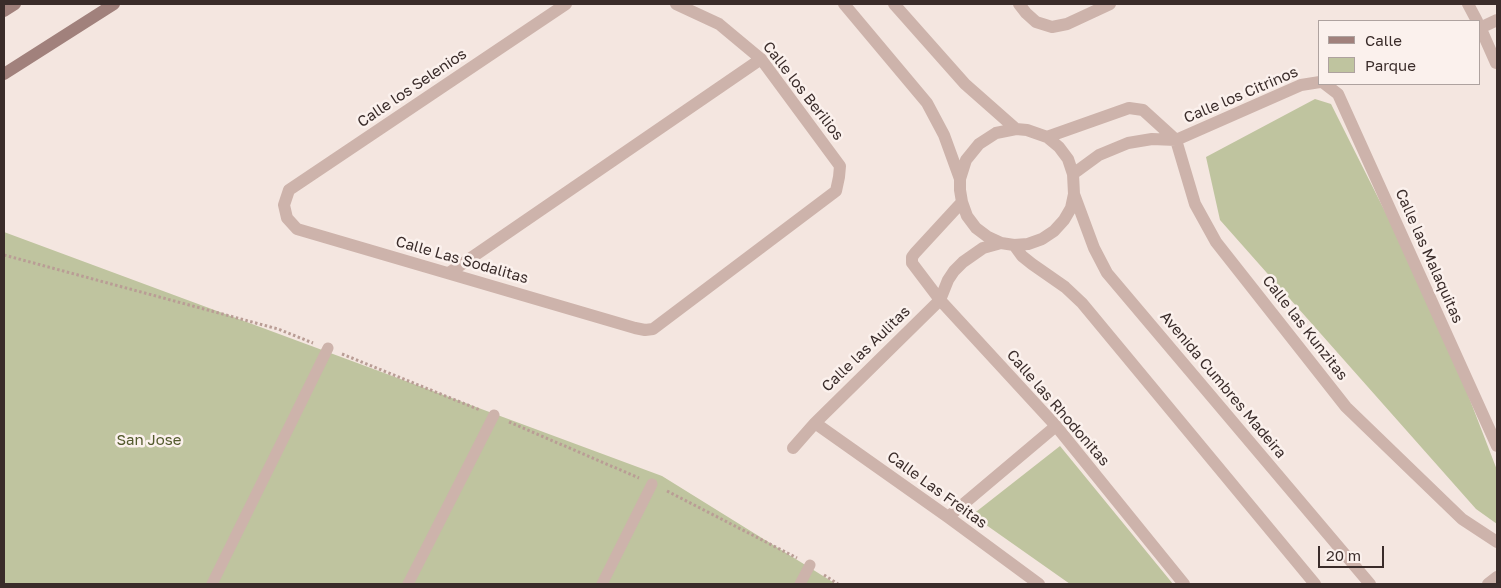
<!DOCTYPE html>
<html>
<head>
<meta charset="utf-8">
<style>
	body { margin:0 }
	#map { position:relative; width:1501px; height:588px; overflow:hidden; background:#f4e6e0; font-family:"Golos Text",sans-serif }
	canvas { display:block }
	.frame { position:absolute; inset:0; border:5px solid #3a2c2a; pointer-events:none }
	.legend { position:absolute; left:1318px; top:20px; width:162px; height:65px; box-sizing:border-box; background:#fbf1ed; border:1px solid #aea29f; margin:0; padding:6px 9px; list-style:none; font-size:15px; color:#3a2c2a }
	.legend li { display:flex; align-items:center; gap:10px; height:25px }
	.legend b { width:25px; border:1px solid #aea29f }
	.scale { position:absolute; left:1318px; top:546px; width:66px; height:22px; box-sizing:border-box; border:2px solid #3a2c2a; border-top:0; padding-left:6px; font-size:15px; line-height:18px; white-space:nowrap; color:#3a2c2a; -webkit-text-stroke:4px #fbf1ed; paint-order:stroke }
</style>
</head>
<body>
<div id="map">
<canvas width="1501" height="588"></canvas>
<div class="frame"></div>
<ul class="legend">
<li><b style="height:6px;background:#a1817c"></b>Calle</li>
<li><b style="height:14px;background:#bfc49f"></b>Parque</li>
</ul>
<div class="scale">20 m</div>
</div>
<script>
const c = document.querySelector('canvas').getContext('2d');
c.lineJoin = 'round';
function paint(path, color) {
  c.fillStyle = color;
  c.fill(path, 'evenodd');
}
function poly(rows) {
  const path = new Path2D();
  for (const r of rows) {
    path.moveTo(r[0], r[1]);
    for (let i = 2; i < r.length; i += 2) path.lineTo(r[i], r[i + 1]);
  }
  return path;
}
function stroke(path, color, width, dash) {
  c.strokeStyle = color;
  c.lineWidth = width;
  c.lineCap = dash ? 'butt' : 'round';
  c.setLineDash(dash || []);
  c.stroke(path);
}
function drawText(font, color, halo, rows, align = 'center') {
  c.font = font + ' "Golos Text",sans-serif';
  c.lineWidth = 5;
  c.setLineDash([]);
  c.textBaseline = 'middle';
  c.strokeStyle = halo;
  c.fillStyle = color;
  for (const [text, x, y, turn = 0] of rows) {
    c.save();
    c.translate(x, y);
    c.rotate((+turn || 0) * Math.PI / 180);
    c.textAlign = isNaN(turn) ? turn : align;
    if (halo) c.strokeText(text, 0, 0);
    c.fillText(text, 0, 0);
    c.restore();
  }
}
const green = poly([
	[1315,99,1331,104,1438,317,1497,470,1497,524,1476,509,1220,220,1206,157],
	[4,232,662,476,836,584,4,584],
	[1060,446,1173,584,1070,584,972,515]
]);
const path = poly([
	[4,255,278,329,313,343],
	[342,354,480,410],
	[509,422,639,478],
	[667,491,797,558],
	[824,575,838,584]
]);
const lane = poly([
	[212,584,328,348],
	[408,584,494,415],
	[602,584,652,484],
	[800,584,810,565]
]);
const street = poly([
	[566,4,289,190,284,205,287,218,297,229,635,328,645,330,653,329,836,191,839,177,840,166,761,59,719,24,676,4],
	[844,4,927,103,944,135,960,179],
	[894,4,965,84,1016,129],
	[1019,4,1026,13,1036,22,1052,27,1067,24,1110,4],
	[1468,4,1477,21],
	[1480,27,1496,63],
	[1480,28,1497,20],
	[1325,84,1338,94,1497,446],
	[1047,137,1059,147,1068,159,1073,174,1074,194,1071,208,1064,220,1054,231,1042,239,1028,244,1014,245,1001,243,988,237,976,228,967,216,962,202,960,190,960,179,966,160,979,144,996,133,1016,129,1027,130,1047,137,1129,108,1143,110,1176,140,1195,204,1216,242,1346,407,1462,519,1497,542],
	[1073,174,1099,155,1128,143,1152,139,1176,140,1301,85,1320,82],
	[1074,194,1094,248,1107,273,1370,584],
	[962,202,915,253,912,257,912,263,940,300,1056,426,1184,584],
	[1014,245,1022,256,1032,264,1065,287,1082,303,1315,584],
	[449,273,761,59],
	[815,423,948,517,1039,584],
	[793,448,815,423,940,300,948,280,954,271,963,262,983,248,1001,243],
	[948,517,1056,426],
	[1488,584,1497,577]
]);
const secondary = poly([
	[4,11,15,4],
	[4,74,114,4]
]);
const streetNames = [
	["Calle los Selenios",412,88,-34],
	["Calle los Berilios",803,91,52],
	["Calle los Citrinos",1241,95,-23],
	["Calle las Malaquitas",1429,256,66],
	["Calle Las Sodalitas",462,260,16],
	["Calle las Kunzitas",1305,328,52],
	["Calle las Aulitas",866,349,-44],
	["Avenida Cumbres Madeira",1223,385,50],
	["Calle las Rhodonitas",1058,408,49],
	["Calle Las Freitas",937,490,36]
];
const parkNames = [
	["San Jose",149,440]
];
paint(green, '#bfc49f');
stroke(path, '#b99d95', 3, [2.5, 2.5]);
stroke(lane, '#cdb3ab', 11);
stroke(street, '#cdb3ab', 12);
stroke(secondary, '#a1817c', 12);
drawText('15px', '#3a2c2a', '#fbf1ed', streetNames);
drawText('15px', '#535a2d', '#fbf1ed', parkNames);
</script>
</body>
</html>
